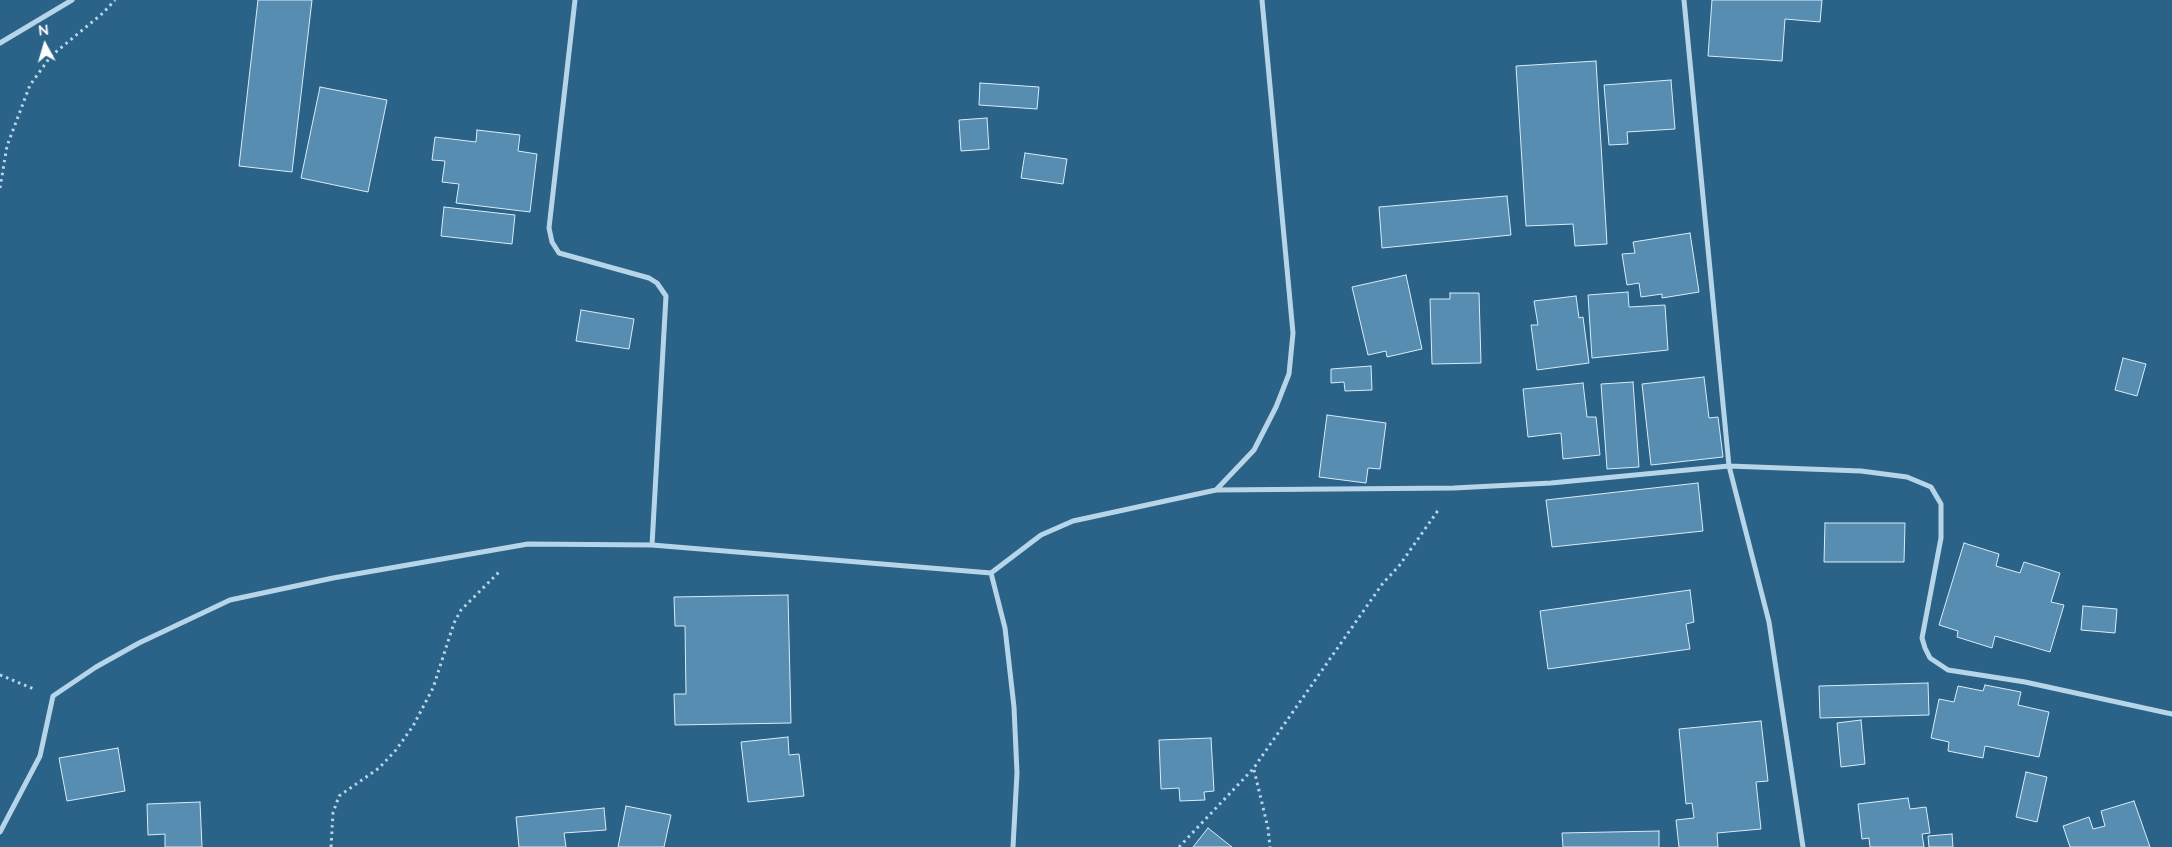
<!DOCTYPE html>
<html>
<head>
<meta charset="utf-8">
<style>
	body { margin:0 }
	#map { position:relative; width:2172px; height:847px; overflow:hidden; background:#2a6288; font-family:Mulish,sans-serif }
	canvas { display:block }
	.north { position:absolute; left:20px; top:20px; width:50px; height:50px; -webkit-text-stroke:4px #2a6288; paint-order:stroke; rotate:354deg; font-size:14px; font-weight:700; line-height:20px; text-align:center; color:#fff }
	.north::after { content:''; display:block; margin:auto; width:18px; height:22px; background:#fff; clip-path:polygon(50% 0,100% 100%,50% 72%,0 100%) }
</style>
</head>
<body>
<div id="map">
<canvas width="2172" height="847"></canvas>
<div class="north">N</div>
</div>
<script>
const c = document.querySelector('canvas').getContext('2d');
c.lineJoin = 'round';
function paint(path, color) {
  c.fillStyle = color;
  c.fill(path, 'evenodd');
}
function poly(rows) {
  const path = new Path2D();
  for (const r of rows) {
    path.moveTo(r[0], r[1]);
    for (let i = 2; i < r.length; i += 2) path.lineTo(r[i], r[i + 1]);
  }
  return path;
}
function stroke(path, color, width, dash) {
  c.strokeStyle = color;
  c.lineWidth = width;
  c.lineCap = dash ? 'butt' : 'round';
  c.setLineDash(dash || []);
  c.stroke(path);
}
const building = poly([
	[258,0,312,0,292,172,239,166,258,0],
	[1712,0,1822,0,1820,22,1785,19,1782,61,1708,56,1712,0],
	[1596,61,1607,244,1575,246,1573,224,1526,226,1516,66,1596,61],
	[1671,80,1675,129,1627,132,1628,144,1609,145,1604,85,1671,80],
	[980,83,1039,87,1037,109,979,105,980,83],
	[320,87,387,100,368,192,301,178,320,87],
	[987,118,989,149,961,151,959,120,987,118],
	[477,130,520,135,518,151,537,154,530,212,456,203,459,184,442,182,445,161,432,160,435,137,476,142,477,130],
	[1025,153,1067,159,1063,184,1021,178,1025,153],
	[1507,196,1511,235,1382,248,1379,207,1507,196],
	[444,207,515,215,512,244,441,236,444,207],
	[1690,233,1699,292,1662,298,1662,294,1641,297,1639,283,1627,285,1622,254,1635,253,1633,242,1690,233],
	[1406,275,1422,349,1387,357,1386,351,1368,355,1352,287,1406,275],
	[1628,292,1629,307,1665,305,1668,350,1592,358,1588,295,1628,292],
	[1450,293,1479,293,1481,363,1432,364,1430,299,1450,299,1450,293],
	[1576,296,1579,318,1583,317,1589,363,1537,370,1531,325,1538,325,1534,301,1576,296],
	[581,310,634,319,629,349,576,341,581,310],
	[2123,358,2146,364,2137,396,2115,390,2123,358],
	[1371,366,1372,390,1345,391,1344,382,1331,383,1331,369,1371,366],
	[1704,377,1709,418,1718,417,1723,457,1651,465,1642,384,1704,377],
	[1633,382,1639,467,1607,469,1601,384,1633,382],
	[1583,383,1587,417,1596,417,1600,455,1563,459,1561,433,1528,437,1523,389,1583,383],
	[1327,415,1386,423,1380,469,1368,468,1366,483,1319,477,1327,415],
	[1698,483,1703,531,1552,547,1546,500,1698,483],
	[1825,523,1905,523,1904,562,1824,562,1825,523],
	[1964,543,1999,554,1996,566,2020,573,2024,562,2060,573,2051,602,2064,605,2050,652,1995,636,1992,648,1957,637,1958,631,1939,625,1964,543],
	[1690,590,1694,622,1686,624,1690,649,1548,669,1540,611,1690,590],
	[788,595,791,723,675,725,674,694,686,694,685,626,675,626,674,597,788,595],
	[2083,606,2117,609,2115,633,2081,630,2083,606],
	[1928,683,1929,715,1820,718,1819,686,1928,683],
	[1985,685,2021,692,2018,705,2049,712,2039,757,1985,746,1983,758,1948,751,1949,742,1931,738,1939,699,1954,702,1958,686,1983,691,1985,685],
	[1861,720,1865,764,1841,767,1837,723,1861,720],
	[1761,721,1768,781,1756,782,1761,829,1717,833,1718,847,1679,847,1676,820,1694,818,1692,803,1686,804,1679,729,1761,721],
	[788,737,789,755,799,754,804,796,748,802,741,742,788,737],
	[1211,738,1214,791,1204,792,1205,800,1180,801,1179,788,1161,789,1159,740,1211,738],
	[118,748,125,791,67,801,59,758,118,748],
	[2026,772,2047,777,2037,822,2016,817,2026,772],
	[1908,798,1910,809,1926,807,1930,833,1922,834,1924,847,1870,847,1869,838,1862,839,1858,804,1908,798],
	[2134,801,2150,847,2070,847,2063,826,2089,817,2093,829,2105,826,2101,811,2134,801],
	[200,802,202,847,165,847,165,834,148,835,147,804,200,802],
	[626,806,671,815,664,847,618,847,626,806],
	[604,808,606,830,564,833,566,847,519,847,516,817,604,808],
	[1208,828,1232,847,1193,847,1208,828],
	[1659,831,1659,847,1563,847,1562,833,1659,831],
	[1952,834,1953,847,1929,847,1928,836,1952,834]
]);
const path = poly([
	[0,188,7,146,30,85,51,56,103,13,115,0],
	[0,675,34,689],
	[1254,770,1268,828,1270,847],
	[331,847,333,813,339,796,379,768,396,750,413,726,433,688,454,623,461,610,501,570],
	[1179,847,1253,769,1383,583,1399,566,1439,509]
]);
const minor = poly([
	[575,0,549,228,552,242,559,253,649,278,657,283,666,296,652,545],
	[1684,0,1729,466,1769,622,1803,847],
	[0,43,72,0],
	[1216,490,1254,450,1276,407,1289,374,1293,333,1262,0],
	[0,832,40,756,53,696,96,667,139,643,230,600,333,578,528,544,652,545,991,573],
	[1013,847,1017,773,1014,707,1005,628,991,573,1041,535,1073,521,1216,490,1454,488,1551,483,1729,466,1861,471,1907,477,1931,487,1941,504,1941,538,1922,638,1925,648,1930,658,1948,670,2025,682,2172,714]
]);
paint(building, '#568db1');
stroke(building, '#daecf7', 1);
stroke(path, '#b7d5e8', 3, [2.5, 4]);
stroke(minor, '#b7d5e8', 5);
</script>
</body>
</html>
